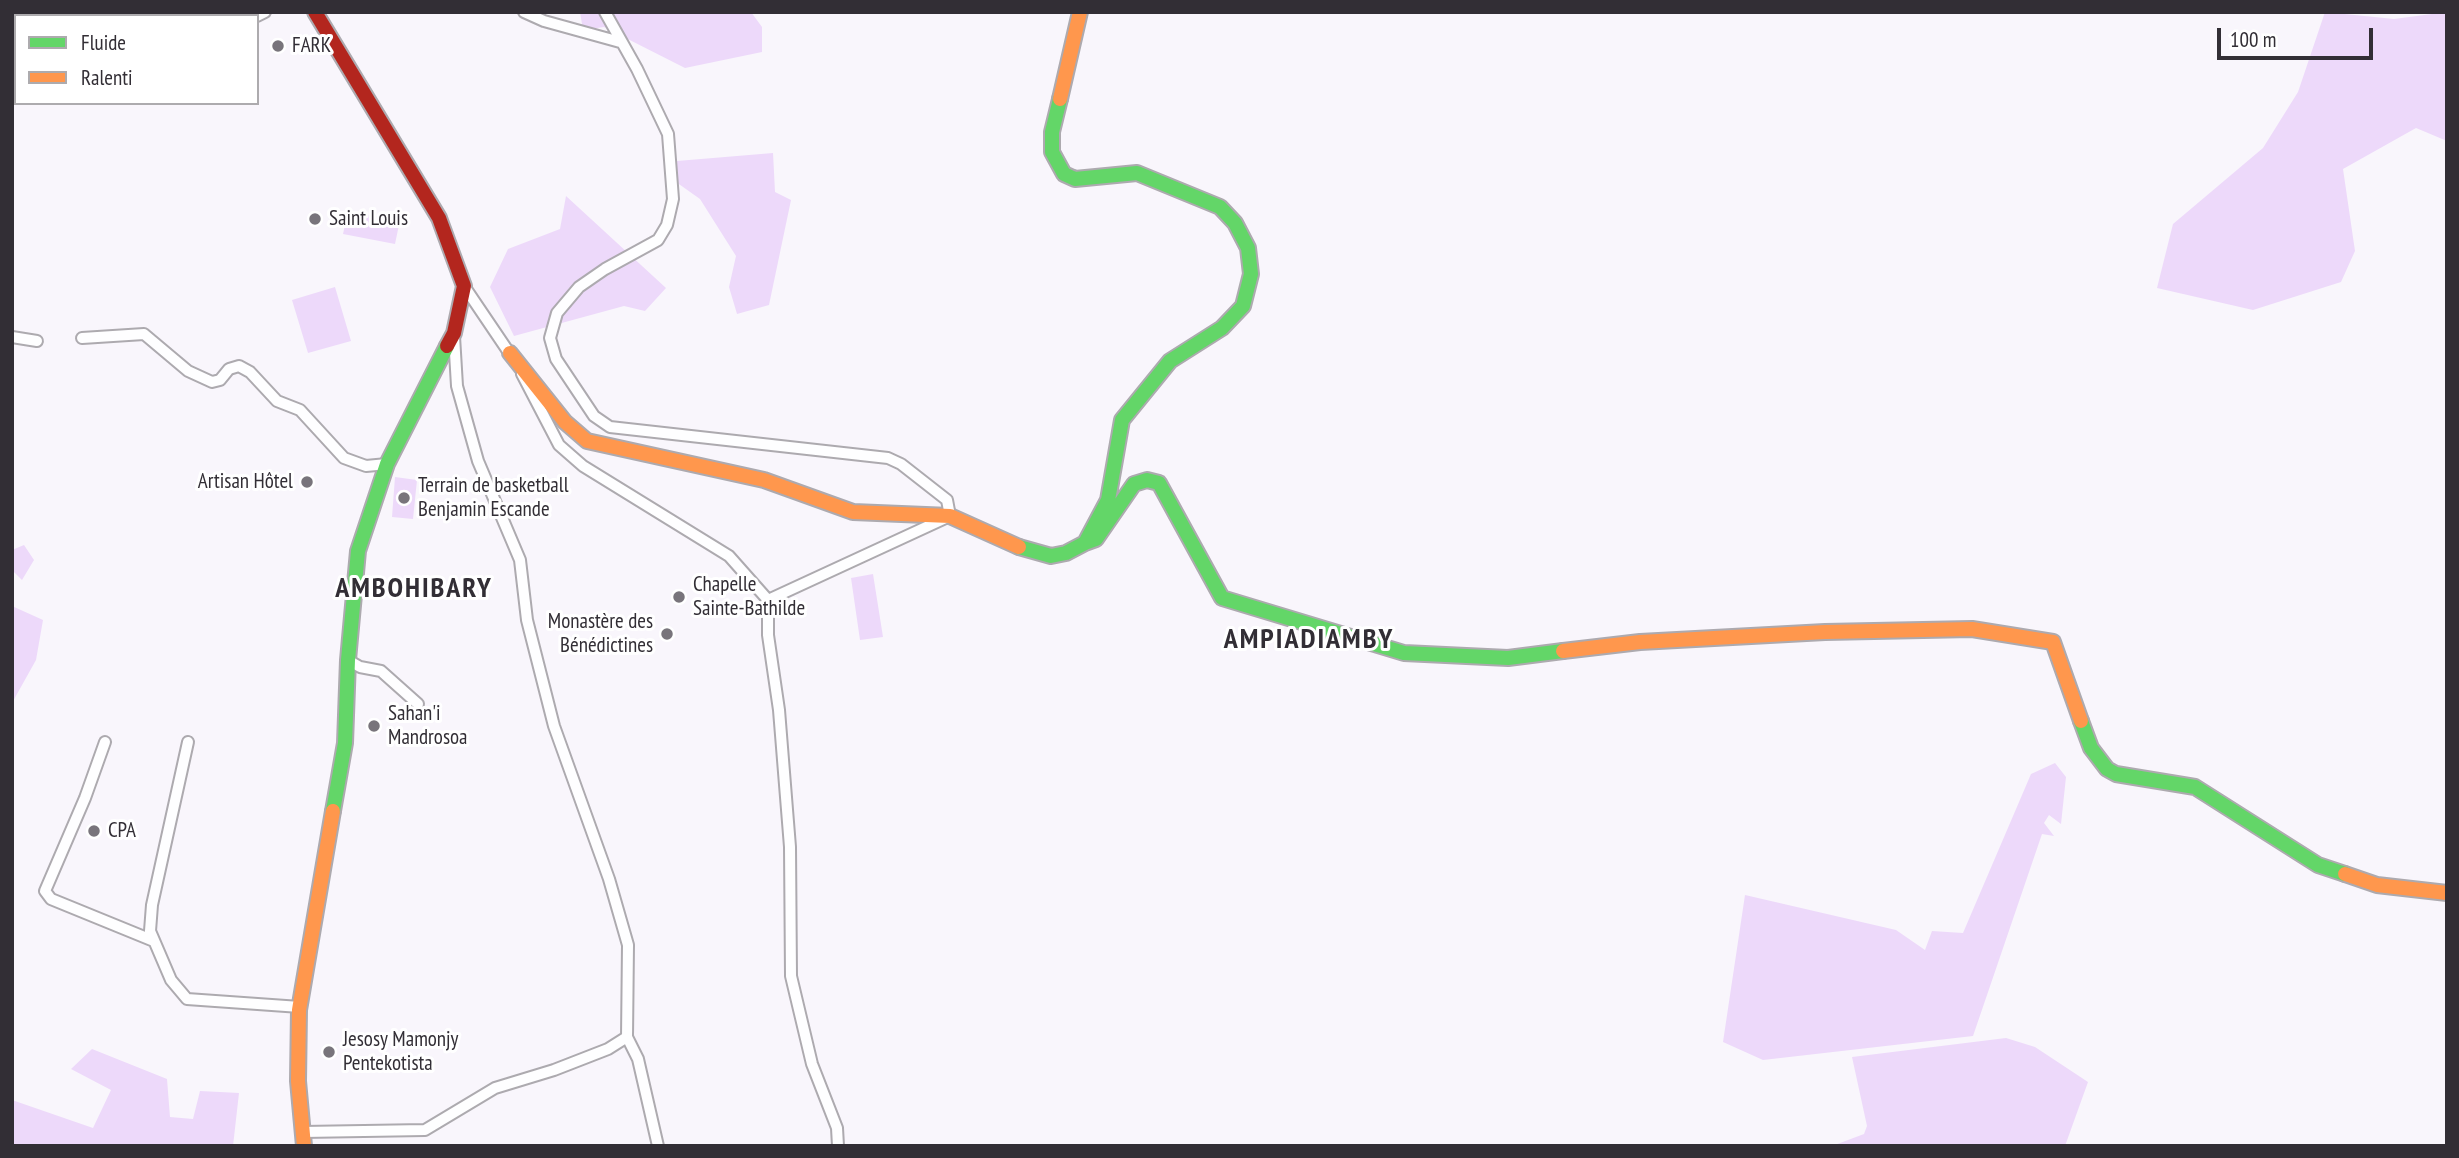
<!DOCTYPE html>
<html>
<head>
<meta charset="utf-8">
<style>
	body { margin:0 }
	#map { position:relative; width:2459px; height:1158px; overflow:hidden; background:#f9f6fc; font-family:"PT Sans Narrow",sans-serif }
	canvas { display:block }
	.frame { position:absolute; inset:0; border:14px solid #322e35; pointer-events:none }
	.legend { position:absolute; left:14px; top:14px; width:245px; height:91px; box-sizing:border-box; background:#fff; border:2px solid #adabae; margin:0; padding:9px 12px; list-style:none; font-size:21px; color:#322e35 }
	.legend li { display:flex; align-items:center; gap:14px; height:35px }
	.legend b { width:35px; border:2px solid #adabae }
	.scale { position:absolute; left:2217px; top:28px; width:156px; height:32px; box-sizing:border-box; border:4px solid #322e35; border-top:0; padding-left:9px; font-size:21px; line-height:24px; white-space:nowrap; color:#322e35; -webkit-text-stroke:5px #fff; paint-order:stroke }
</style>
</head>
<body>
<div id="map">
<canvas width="2459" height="1158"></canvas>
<div class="frame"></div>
<ul class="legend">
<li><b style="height:9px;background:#63d668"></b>Fluide</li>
<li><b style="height:9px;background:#ff974d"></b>Ralenti</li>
</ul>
<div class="scale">100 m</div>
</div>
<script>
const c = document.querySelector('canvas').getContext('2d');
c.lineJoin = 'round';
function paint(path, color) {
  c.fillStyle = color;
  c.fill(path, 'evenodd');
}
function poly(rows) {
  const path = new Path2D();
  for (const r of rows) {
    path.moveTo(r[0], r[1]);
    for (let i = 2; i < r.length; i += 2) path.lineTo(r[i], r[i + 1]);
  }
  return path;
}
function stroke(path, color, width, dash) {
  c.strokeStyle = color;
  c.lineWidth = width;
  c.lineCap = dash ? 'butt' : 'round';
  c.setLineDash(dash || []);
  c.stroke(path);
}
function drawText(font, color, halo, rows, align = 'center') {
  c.font = font + ' "PT Sans Narrow",sans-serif';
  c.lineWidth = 6;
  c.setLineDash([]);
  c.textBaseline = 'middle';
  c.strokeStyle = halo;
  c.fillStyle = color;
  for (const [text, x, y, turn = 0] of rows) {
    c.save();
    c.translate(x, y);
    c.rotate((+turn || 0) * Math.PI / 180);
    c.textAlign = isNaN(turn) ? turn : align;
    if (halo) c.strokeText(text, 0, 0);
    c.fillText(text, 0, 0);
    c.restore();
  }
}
const green = poly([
	[580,12,751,12,762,27,762,52,685,68,604,27,583,30],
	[2325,12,2394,19,2447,12,2447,141,2416,128,2343,169,2355,251,2341,282,2253,310,2157,288,2173,224,2263,148,2298,92],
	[773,153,775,192,791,200,769,305,737,314,729,287,736,256,700,199,676,182,677,161],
	[566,196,666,288,645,311,624,306,514,336,490,287,508,249,560,229],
	[348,211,400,220,395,244,343,234],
	[335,287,351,341,308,353,292,300],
	[395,477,417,480,413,519,392,517],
	[24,545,34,560,22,580,12,570,12,550],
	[873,574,883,637,860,640,851,578],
	[12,606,43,620,36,660,12,703],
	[2055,763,2066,777,2061,824,2049,815,2044,823,2054,836,2042,834,1973,1036,1763,1060,1723,1042,1745,895,1896,930,1925,950,1932,931,1963,933,2031,774],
	[2006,1038,2035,1047,2088,1082,2065,1146,1832,1146,1864,1134,1867,1126,1852,1057],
	[92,1049,167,1079,170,1117,193,1119,200,1091,239,1093,233,1146,12,1146,12,1100,93,1128,111,1090,71,1069]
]);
const street = poly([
	[524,12,544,21,620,42],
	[605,12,637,69,668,134,673,199,667,225,658,240,605,269,579,287,557,313,550,338,556,359,594,416,610,427,888,458,901,464,947,500,950,516,768,600],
	[12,15,16,16],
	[257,16,265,12],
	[12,34,16,35],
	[464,286,512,357],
	[12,337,37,341],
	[82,338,144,334,188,371,212,382,220,380,229,369,239,366,250,372,277,401,300,410,344,458,366,466,387,464],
	[522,374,559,445,583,466,729,556,768,600,768,635,779,710,790,847,791,976,812,1064,837,1128,838,1146],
	[348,660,360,667,381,671,418,704],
	[105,742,85,798,45,891,51,899,154,941],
	[188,742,152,905,150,931,171,980,187,999,300,1007],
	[627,1037,638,1059,658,1146],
	[303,1132,425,1130,495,1088,554,1070,608,1049,627,1037,628,945,609,879,554,726,527,620,520,560,478,461,457,386,454,336]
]);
const fast = poly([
	[1085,543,1096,539,1134,484,1147,480,1159,483,1222,598,1404,653,1508,658,1563,651],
	[1019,547,1051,556,1066,553,1085,543,1108,500,1122,420,1170,361,1222,328,1243,306,1251,274,1248,248,1235,223,1220,207,1137,173,1075,179,1064,174,1052,152,1052,132,1060,99],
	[2081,721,2091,748,2107,769,2116,774,2195,787,2318,865,2345,874],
	[333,811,345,743,348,660,358,551,387,464,447,346]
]);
const slow = poly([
	[1060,99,1080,12],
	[510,353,565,422,587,441,764,480,853,512,950,516,1019,547],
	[1563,651,1640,642,1825,632,1972,629,2053,642,2081,721],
	[2345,874,2377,885,2447,893],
	[304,1146,298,1081,299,1010,333,811]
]);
const jam = poly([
	[315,12,439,218,464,286,454,333,447,346]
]);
const markers = [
	[278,46,7,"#78747b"],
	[315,219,7,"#78747b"],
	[307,482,7,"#78747b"],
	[404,498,7,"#78747b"],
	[679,597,7,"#78747b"],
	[667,634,7,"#78747b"],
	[374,726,7,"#78747b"],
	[94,831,7,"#78747b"],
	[329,1052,7,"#78747b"]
];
const poiNames = [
	["FARK",292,46],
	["Saint Louis",329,219],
	["Artisan Hôtel",293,482,"right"],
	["Terrain de basketball",418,486],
	["Benjamin Escande",418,510],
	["Chapelle",693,585],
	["Sainte-Bathilde",693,609],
	["Monastère des",653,622,"right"],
	["Bénédictines",653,646,"right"],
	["Sahan'i",388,714],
	["Mandrosoa",388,738],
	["CPA",108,831],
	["Jesosy Mamonjy",343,1040],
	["Pentekotista",343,1064]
];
const districtNames = [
	["AMBOHIBARY",414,589],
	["AMPIADIAMBY",1309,640]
];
paint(green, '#edd9fa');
stroke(street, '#adaaaf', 14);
stroke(fast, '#adaaaf', 18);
stroke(slow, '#adaaaf', 18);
stroke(jam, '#adaaaf', 18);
stroke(street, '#fefeff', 10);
stroke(fast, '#63d668', 14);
stroke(slow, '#ff974d', 14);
stroke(jam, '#b3261e', 14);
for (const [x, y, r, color] of markers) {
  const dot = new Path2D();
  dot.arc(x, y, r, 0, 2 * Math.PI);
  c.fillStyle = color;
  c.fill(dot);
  stroke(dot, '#fff', 2.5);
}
drawText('21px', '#322e35', '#fff', poiNames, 'left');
c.letterSpacing = '2px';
drawText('bold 28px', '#322e35', '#fff', districtNames);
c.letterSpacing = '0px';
</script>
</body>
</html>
